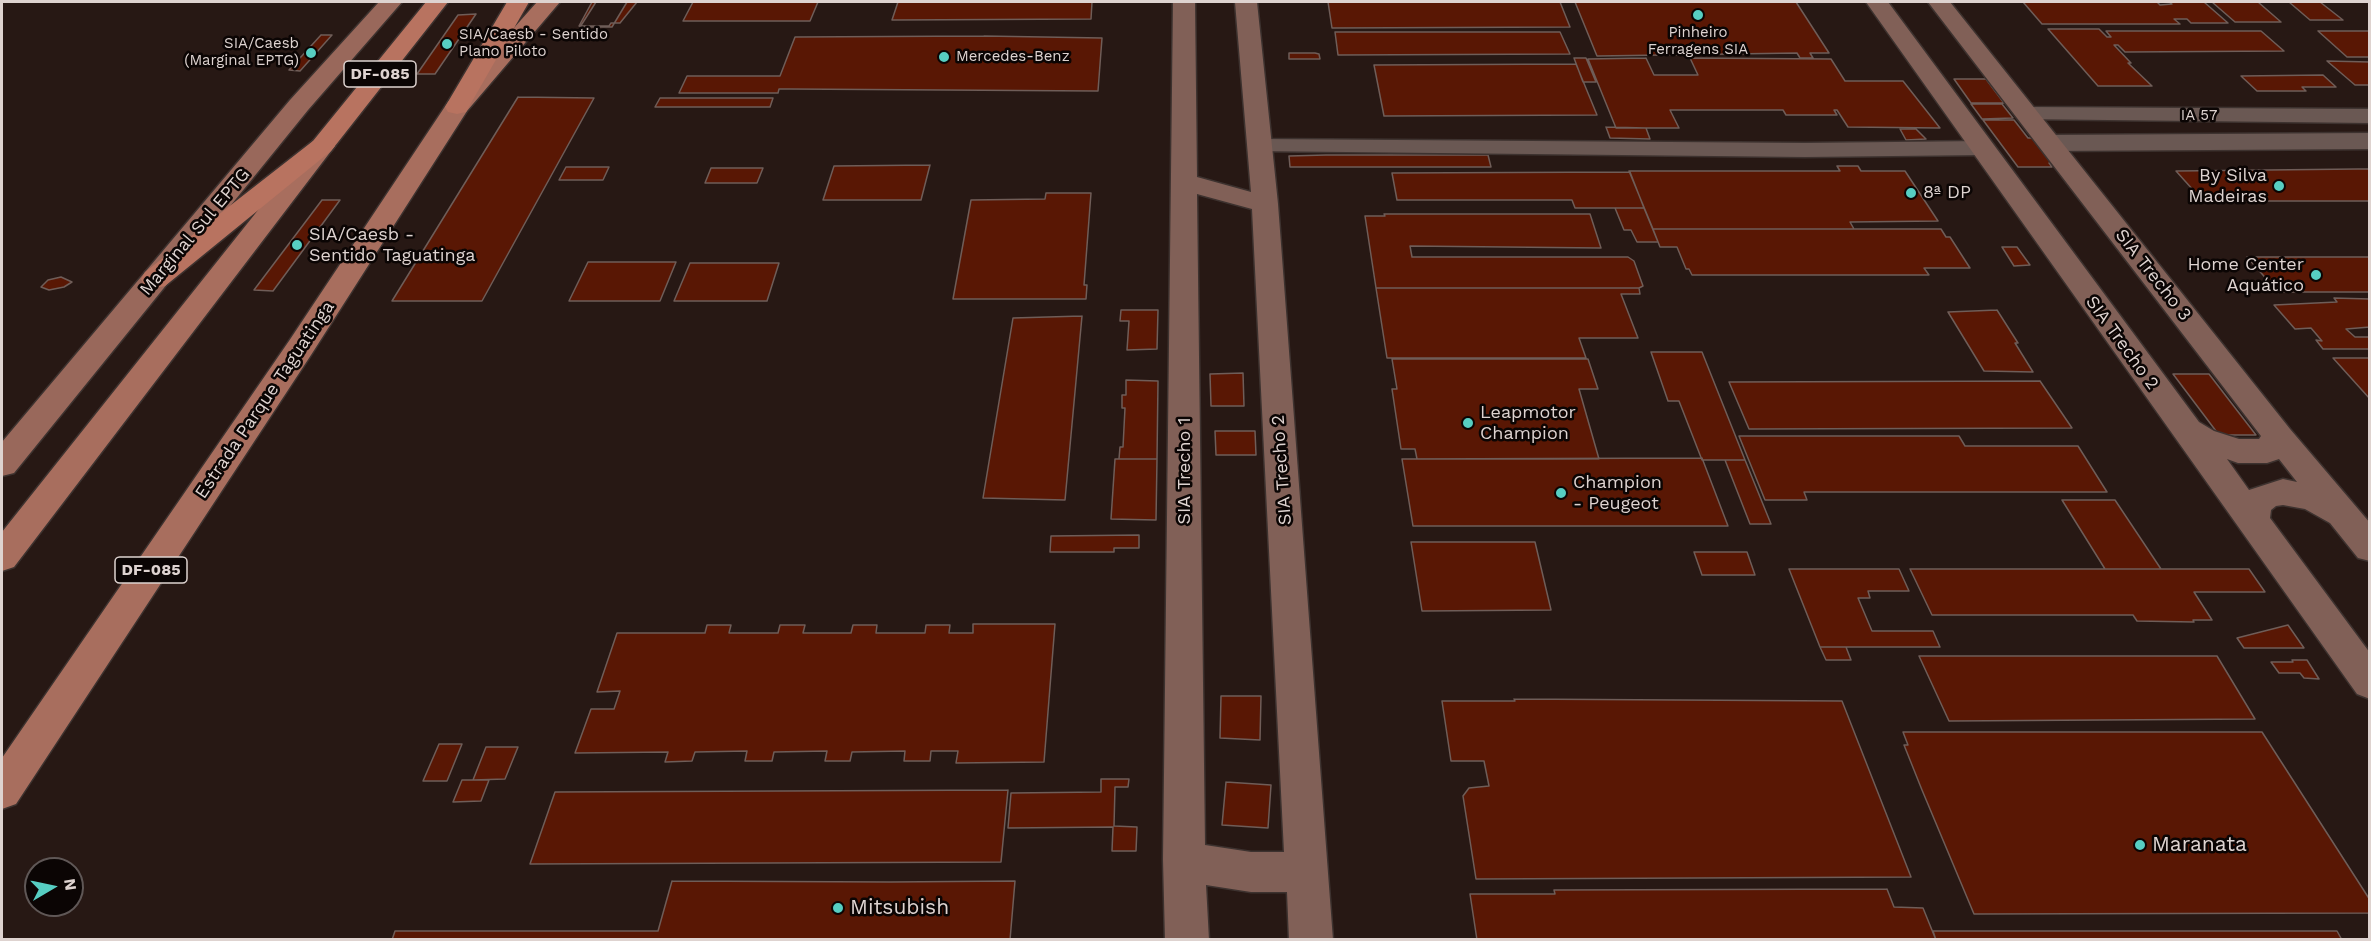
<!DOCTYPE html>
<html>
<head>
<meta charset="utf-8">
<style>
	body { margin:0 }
	#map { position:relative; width:2371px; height:941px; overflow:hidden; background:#271814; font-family:"Work Sans",sans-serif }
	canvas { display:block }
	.frame { position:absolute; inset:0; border:3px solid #ded3d0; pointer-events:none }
	.north { position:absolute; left:24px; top:857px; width:60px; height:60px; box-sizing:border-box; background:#0b0504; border:2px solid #5f5756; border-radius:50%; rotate:81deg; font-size:16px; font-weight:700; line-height:24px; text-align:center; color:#ded3d0 }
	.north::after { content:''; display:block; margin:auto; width:21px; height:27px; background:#57cec2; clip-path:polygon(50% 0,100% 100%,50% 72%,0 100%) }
</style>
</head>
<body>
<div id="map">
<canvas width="2371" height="941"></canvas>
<div class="frame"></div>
<div class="north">N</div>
</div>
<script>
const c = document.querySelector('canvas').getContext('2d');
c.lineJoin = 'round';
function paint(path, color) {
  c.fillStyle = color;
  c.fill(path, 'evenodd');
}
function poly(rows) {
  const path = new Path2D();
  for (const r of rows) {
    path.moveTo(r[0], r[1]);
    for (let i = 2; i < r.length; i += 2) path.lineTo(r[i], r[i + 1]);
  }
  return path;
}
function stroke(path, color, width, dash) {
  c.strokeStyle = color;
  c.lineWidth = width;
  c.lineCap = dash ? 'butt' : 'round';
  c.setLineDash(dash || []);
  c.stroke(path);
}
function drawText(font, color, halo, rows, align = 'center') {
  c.font = font + ' "Work Sans",sans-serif';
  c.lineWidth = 5;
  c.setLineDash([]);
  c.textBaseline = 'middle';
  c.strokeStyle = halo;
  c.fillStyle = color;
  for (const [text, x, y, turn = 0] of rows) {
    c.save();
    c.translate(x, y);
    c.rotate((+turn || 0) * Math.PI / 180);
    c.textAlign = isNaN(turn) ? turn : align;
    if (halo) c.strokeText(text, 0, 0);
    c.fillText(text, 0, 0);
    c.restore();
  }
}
const building = poly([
	[592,2,637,2,620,23,611,23,609,26,579,26,592,2],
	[596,2,627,2,612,27,580,27,596,2],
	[693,2,818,2,810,21,683,21,693,2],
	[898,2,1092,2,1091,19,892,20,898,2],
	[1328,2,1560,2,1570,27,1332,28,1328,2],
	[1575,2,1796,2,1829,53,1810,53,1813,58,1800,58,1797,53,1597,56,1575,2],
	[2023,2,2157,2,2160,5,2172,4,2169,2,2204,2,2228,23,2191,23,2187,19,2174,19,2180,24,2042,24,2023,2],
	[2212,2,2258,2,2281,22,2235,22,2212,2],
	[2289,2,2320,2,2343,20,2310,20,2289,2],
	[476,14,435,74,417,74,458,15,476,14],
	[2048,29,2099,29,2107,37,2111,37,2106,31,2261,31,2284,51,2125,52,2118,45,2114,45,2131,63,2128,63,2152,86,2098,86,2048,29],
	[2318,31,2370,31,2370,57,2347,57,2318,31],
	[1335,32,1560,32,1570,54,1338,55,1335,32],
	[321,35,332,35,300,71,289,70,321,35],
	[984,36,1102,38,1098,91,789,89,779,89,778,93,679,93,687,76,780,76,795,37,984,36],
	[1289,53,1315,53,1319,54,1320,59,1289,59,1289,53],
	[1574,58,1586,58,1596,82,1583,82,1574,58],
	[1646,58,1654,75,1698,75,1690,58,1831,59,1845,81,1903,81,1940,128,1848,127,1837,110,1834,110,1837,115,1786,115,1783,110,1670,110,1679,128,1616,128,1588,59,1646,58],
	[2327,61,2370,62,2370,85,2355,85,2327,61],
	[1576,64,1597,115,1384,116,1374,65,1576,64],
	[2323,75,2336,87,2302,87,2306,91,2257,91,2241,76,2323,75],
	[1954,79,1986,79,2004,103,1971,103,1954,79],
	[518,97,594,98,482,301,392,301,518,97],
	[660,98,773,98,770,107,655,107,660,98],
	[1971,104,2002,104,2013,118,1982,119,1971,104],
	[1983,120,2014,120,2028,138,2033,138,2052,163,2049,163,2052,167,2018,167,1983,120],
	[1606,127,1646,128,1650,139,1610,138,1606,127],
	[1900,129,1916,129,1926,139,1906,140,1900,129],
	[1326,155,1488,155,1491,167,1290,167,1289,156,1326,155],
	[930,165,921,200,823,200,834,166,930,165],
	[1837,166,1858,166,1861,171,1905,171,1938,221,1850,222,1854,229,1653,229,1629,171,1840,171,1837,166],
	[566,167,609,167,603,180,559,180,566,167],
	[711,168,763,168,757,183,705,183,711,168],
	[2358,169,2370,169,2370,201,2203,201,2176,171,2358,169],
	[1630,172,1644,208,1575,208,1572,200,1397,200,1392,173,1630,172],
	[1046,193,1091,193,1084,285,1087,285,1086,299,953,299,971,200,1045,199,1046,193],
	[322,200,340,200,273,291,254,290,322,200],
	[1615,208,1644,208,1658,242,1637,242,1631,230,1624,230,1615,208],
	[1384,214,1590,214,1601,248,1410,246,1412,257,1628,257,1634,261,1643,286,1639,288,1376,288,1365,216,1385,216,1384,214],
	[1653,229,1941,229,1946,237,1950,237,1970,268,1924,268,1929,275,1692,275,1689,269,1686,269,1677,247,1660,247,1653,229],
	[2002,247,2017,247,2030,265,2014,266,2002,247],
	[2247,257,2370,257,2370,292,2278,292,2247,257],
	[588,262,676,262,660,301,569,301,588,262],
	[690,263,779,263,767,301,674,301,690,263],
	[61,277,72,282,64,287,49,290,41,287,48,280,61,277],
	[1376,288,1639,288,1640,294,1621,294,1638,338,1579,338,1586,358,1387,358,1376,288],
	[2334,298,2370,299,2370,327,2346,329,2355,337,2370,337,2370,349,2323,349,2316,340,2322,341,2311,328,2295,329,2274,305,2337,302,2334,298],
	[1121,310,1158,310,1157,349,1127,350,1129,321,1120,321,1121,310],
	[1997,310,2018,343,2015,343,2033,372,1984,371,1948,312,1997,310],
	[1082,316,1065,500,983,498,1013,318,1082,316],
	[1651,352,1702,352,1745,460,1702,460,1679,401,1668,401,1651,352],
	[2333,358,2370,358,2370,399,2333,358],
	[1392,359,1588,359,1598,389,1579,389,1599,459,1417,459,1415,449,1401,449,1392,389,1397,389,1392,359],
	[1243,373,1244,406,1211,406,1210,374,1243,373],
	[2173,374,2209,374,2256,435,2219,435,2173,374],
	[1126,380,1158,381,1157,459,1119,459,1120,447,1123,447,1125,408,1122,408,1122,395,1126,395,1126,380],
	[2040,381,2072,428,1749,429,1729,382,2040,381],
	[1215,431,1255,431,1256,455,1216,455,1215,431],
	[1739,436,1959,436,1965,446,2078,446,2107,492,1804,492,1807,500,1765,500,1739,436],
	[1702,458,1728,526,1413,526,1402,459,1702,458],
	[1115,459,1157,459,1156,520,1111,519,1115,459],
	[1725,460,1745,460,1771,524,1750,524,1725,460],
	[2062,500,2115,500,2161,569,2105,569,2062,500],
	[1139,535,1139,548,1114,548,1114,552,1050,552,1051,536,1139,535],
	[1411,542,1535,542,1551,610,1422,611,1411,542],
	[1694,552,1747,552,1755,575,1702,575,1694,552],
	[1789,569,1899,569,1909,591,1868,591,1870,598,1858,598,1872,631,1933,631,1940,647,1820,647,1789,569],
	[1910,569,2249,569,2265,592,2194,592,2212,620,2193,620,2194,622,2137,621,2133,615,1932,615,1910,569],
	[973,624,1055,624,1044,762,956,763,958,751,931,751,930,761,904,761,905,751,852,752,850,761,825,761,827,751,774,752,772,761,745,761,747,751,695,752,692,761,665,762,668,752,575,753,591,709,614,709,620,691,597,692,617,633,705,633,707,625,731,625,729,633,778,633,780,625,805,625,803,633,851,633,853,625,877,625,876,633,925,633,926,625,950,625,949,633,973,633,973,624],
	[2288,625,2304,648,2244,648,2237,638,2288,625],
	[1820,647,1846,647,1851,660,1826,660,1820,647],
	[1919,656,2217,656,2255,719,1949,721,1919,656],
	[2292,660,2307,660,2319,679,2304,678,2300,673,2279,673,2271,662,2293,662,2292,660],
	[1221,696,1261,696,1260,740,1220,738,1221,696],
	[1514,699,1842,701,1911,877,1476,879,1463,796,1469,788,1489,786,1484,761,1451,761,1442,701,1515,701,1514,699],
	[1903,732,2262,732,2370,900,2370,913,1974,914,1922,790,1904,745,1908,745,1903,732],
	[439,744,462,744,447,781,423,781,439,744],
	[486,747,518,747,505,779,473,780,486,747],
	[1101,779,1129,779,1128,787,1115,787,1114,826,1137,827,1136,851,1112,851,1113,827,1008,828,1011,793,1101,792,1101,779],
	[462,780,489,780,481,801,453,802,462,780],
	[1226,782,1271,785,1268,828,1222,825,1226,782],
	[1008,790,1001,862,530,864,555,792,1008,790],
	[672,881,890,882,1015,881,1010,940,392,940,395,931,658,931,672,881],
	[1887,889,1894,907,1923,908,1936,940,1477,940,1470,894,1555,894,1554,890,1887,889],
	[1933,931,2337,931,2342,940,1936,940,1933,931]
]);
const minor = poly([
	[1261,139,1805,143,1983,141,1991,143,1995,148,1991,153,1983,155,1805,157,1253,151,1249,146,1253,141,1261,139]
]);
const tertiary = poly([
	[2028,107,2370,109,2370,123,2019,119,2016,114,2019,109,2028,107],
	[2370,133,2370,149,2050,151,2041,148,2037,143,2041,138,2050,135,2370,133]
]);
const secondary = poly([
	[1173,2,1195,2,1197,177,1251,192,1235,2,1257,2,1278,204,1333,940,1289,940,1287,892,1251,892,1206,885,1209,940,1165,940,1163,859,1173,2],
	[1197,194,1252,209,1284,852,1251,852,1205,845,1197,194],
	[1866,2,1888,2,2199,422,2214,431,2239,439,2259,439,2261,436,1928,2,1950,2,2290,429,2370,523,2370,561,2358,558,2330,523,2305,509,2283,505,2276,506,2271,510,2270,518,2370,653,2370,699,2357,694,1866,2],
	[2227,459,2238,463,2267,463,2279,459,2297,482,2283,479,2249,490,2227,459]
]);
const primary = poly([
	[379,2,402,2,308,110,14,473,2,476,2,442,290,100,379,2]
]);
const trunk = poly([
	[537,2,560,2,467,111,311,355,16,804,2,809,2,758,289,341,448,102,537,2],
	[322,138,331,141,335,146,331,151,14,567,2,571,2,532,313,141,322,138]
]);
const motorway = poly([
	[426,2,448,2,331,151,165,286,155,288,145,286,141,279,145,272,313,141,426,2],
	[507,2,529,2,466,112,457,114,448,112,445,107,507,2]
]);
const markers = [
	[1698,15,6,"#57cec2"],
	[447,44,6,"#57cec2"],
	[311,53,6,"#57cec2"],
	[944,57,6,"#57cec2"],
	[2279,186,6,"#57cec2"],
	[1911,193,6,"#57cec2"],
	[297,245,6,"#57cec2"],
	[2316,275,6,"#57cec2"],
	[1468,423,6,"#57cec2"],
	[1561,493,6,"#57cec2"],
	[2140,845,6,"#57cec2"],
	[838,908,6,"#57cec2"]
];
const farPoinames = [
	["Pinheiro",1698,33,"center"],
	["Ferragens SIA",1698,50,"center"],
	["SIA/Caesb - Sentido",459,35],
	["Plano Piloto",459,52],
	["SIA/Caesb",299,44,"right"],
	["(Marginal EPTG)",299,61,"right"],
	["Mercedes-Benz",956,57]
];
const farStreetnames = [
	["IA 57",2199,116]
];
const shields = [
	[380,74,72],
	[151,570,72]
];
const shieldNames = [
	["DF-085",380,74],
	["DF-085",151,570]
];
const poiNames = [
	["By Silva",2267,176,"right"],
	["Madeiras",2267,197,"right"],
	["8ª DP",1923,193],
	["SIA/Caesb -",309,235],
	["Sentido Taguatinga",309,256],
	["Home Center",2304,265,"right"],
	["Aquático",2304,286,"right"],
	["Leapmotor",1480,413],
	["Champion",1480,434],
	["Champion",1573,483],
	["- Peugeot",1573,504]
];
const streetNames = [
	["Marginal Sul EPTG",195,232,-50],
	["SIA Trecho 3",2153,275,52],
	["SIA Trecho 2",2122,343,54],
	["Estrada Parque Taguatinga",265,400,-56],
	["SIA Trecho 2",1282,470,-94],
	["SIA Trecho 1",1185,471,-90]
];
const nearPoinames = [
	["Maranata",2152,845],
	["Mitsubish",850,908]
];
paint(building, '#591704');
stroke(building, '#6f5d58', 1.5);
stroke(minor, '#3d322f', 3);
stroke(tertiary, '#3d322f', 3);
stroke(secondary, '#3d322f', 3);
stroke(primary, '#3d322f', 3);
stroke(trunk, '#3d322f', 3);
stroke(motorway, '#3d322f', 3);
paint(minor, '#6a5853');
paint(tertiary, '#6a5853');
paint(secondary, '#816057');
paint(primary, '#99685b');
paint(trunk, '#a86e5e');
paint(motorway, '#b87360');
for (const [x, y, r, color] of markers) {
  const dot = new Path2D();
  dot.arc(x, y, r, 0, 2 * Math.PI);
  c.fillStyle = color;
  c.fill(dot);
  stroke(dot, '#0b0504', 2);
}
drawText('15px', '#ded3d0', '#0b0504', farPoinames, 'left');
drawText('15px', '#ded3d0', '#0b0504', farStreetnames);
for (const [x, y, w] of shields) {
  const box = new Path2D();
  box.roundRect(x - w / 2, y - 13, w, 26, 4.5);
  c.fillStyle = '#0b0504';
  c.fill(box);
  stroke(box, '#ded3d0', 1.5);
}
drawText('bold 16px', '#ded3d0', null, shieldNames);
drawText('18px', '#ded3d0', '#0b0504', poiNames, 'left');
drawText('18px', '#ded3d0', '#0b0504', streetNames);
drawText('21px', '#ded3d0', '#0b0504', nearPoinames, 'left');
</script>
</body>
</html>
